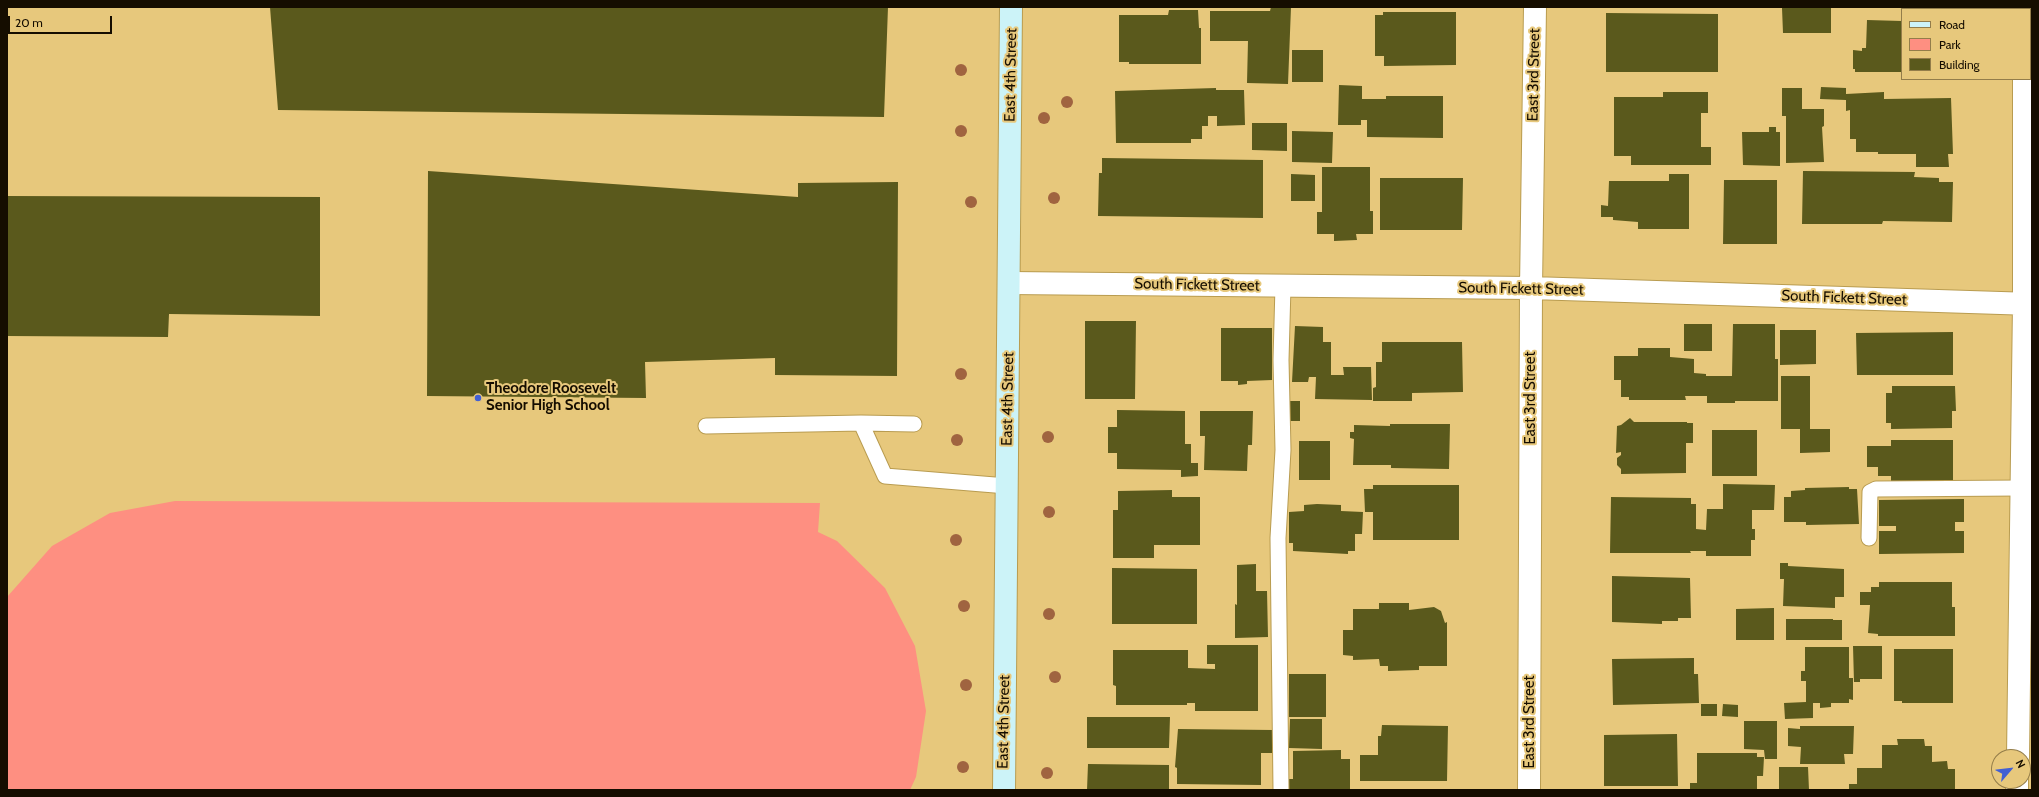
<!DOCTYPE html>
<html>
<head>
<meta charset="utf-8">
<style>
	body { margin:0 }
	#map { position:relative; width:2039px; height:797px; overflow:hidden; background:#e7c87c; font-family:Cabin,sans-serif }
	canvas { display:block }
	.frame { position:absolute; inset:0; border:8px solid #150d00; pointer-events:none }
	.legend { position:absolute; left:1901px; top:8px; width:130px; height:72px; box-sizing:border-box; background:#e7c87c; border:1px solid #937d4a; margin:0; padding:5px 7px; list-style:none; font-size:12px; color:#150d00 }
	.legend li { display:flex; align-items:center; gap:8px; height:20px }
	.legend b { width:20px; border:1px solid #937d4a }
	.north { position:absolute; left:1991px; top:749px; width:40px; height:40px; box-sizing:border-box; background:#e7c87c; border:1px solid #937d4a; border-radius:50%; rotate:62deg; font-size:11px; font-weight:700; line-height:16px; text-align:center; color:#150d00 }
	.north::after { content:''; display:block; margin:auto; width:14px; height:18px; background:#4260d3; clip-path:polygon(50% 0,100% 100%,50% 72%,0 100%) }
	.scale { position:absolute; left:8px; top:16px; width:104px; height:18px; box-sizing:border-box; border:2px solid #150d00; border-top:0; padding-left:5px; font-size:12px; line-height:14px; white-space:nowrap; color:#150d00; -webkit-text-stroke:3px #e7c87c; paint-order:stroke }
</style>
</head>
<body>
<div id="map">
<canvas width="2039" height="797"></canvas>
<div class="frame"></div>
<ul class="legend">
<li><b style="height:5px;background:#ccf3f8"></b>Road</li>
<li><b style="height:11px;background:#fe8f81"></b>Park</li>
<li><b style="height:11px;background:#5a591c"></b>Building</li>
</ul>
<div class="north">N</div>
<div class="scale">20 m</div>
</div>
<script>
const c = document.querySelector('canvas').getContext('2d');
c.lineJoin = 'round';
function paint(path, color) {
  c.fillStyle = color;
  c.fill(path, 'evenodd');
}
function poly(rows) {
  const path = new Path2D();
  for (const r of rows) {
    path.moveTo(r[0], r[1]);
    for (let i = 2; i < r.length; i += 2) path.lineTo(r[i], r[i + 1]);
  }
  return path;
}
function stroke(path, color, width, dash) {
  c.strokeStyle = color;
  c.lineWidth = width;
  c.lineCap = dash ? 'butt' : 'round';
  c.setLineDash(dash || []);
  c.stroke(path);
}
function drawText(font, color, halo, rows, align = 'center') {
  c.font = font + ' Cabin,sans-serif';
  c.lineWidth = 4;
  c.setLineDash([]);
  c.textBaseline = 'middle';
  c.strokeStyle = halo;
  c.fillStyle = color;
  for (const [text, x, y, turn = 0] of rows) {
    c.save();
    c.translate(x, y);
    c.rotate((+turn || 0) * Math.PI / 180);
    c.textAlign = isNaN(turn) ? turn : align;
    if (halo) c.strokeText(text, 0, 0);
    c.fillText(text, 0, 0);
    c.restore();
  }
}
const green = poly([
	[175,501,820,503,818,532,837,541,885,588,915,646,926,711,916,777,910,790,7,790,7,597,52,546,110,513]
]);
const building = poly([
	[270,7,888,7,884,117,278,110],
	[1271,7,1291,7,1288,84,1247,83,1248,41,1210,41,1210,11,1270,11],
	[1782,8,1831,8,1831,33,1783,33],
	[1169,10,1198,10,1199,28,1201,28,1201,64,1129,64,1129,62,1119,62,1119,15,1168,15],
	[1383,12,1456,12,1456,65,1384,66,1384,56,1375,56,1375,15,1383,15],
	[1606,13,1718,14,1718,72,1606,72],
	[1867,20,1902,21,1902,72,1855,72,1855,69,1853,69,1853,50,1862,51,1862,48,1866,48],
	[1292,50,1323,50,1323,82,1292,82],
	[1339,85,1362,86,1362,99,1386,99,1386,96,1443,96,1443,138,1367,137,1367,120,1361,120,1361,125,1338,125],
	[1821,87,1846,88,1846,100,1820,99],
	[1216,88,1216,90,1244,90,1245,125,1217,126,1217,116,1208,116,1208,126,1202,126,1202,139,1191,139,1191,143,1116,143,1115,91],
	[1782,88,1802,88,1802,109,1824,109,1824,126,1822,127,1824,162,1786,163,1786,116,1782,116],
	[1663,92,1708,92,1708,113,1701,113,1701,147,1711,147,1711,165,1631,165,1631,156,1614,156,1614,97,1663,97],
	[1884,92,1884,99,1951,98,1953,154,1948,154,1949,167,1916,167,1916,154,1878,154,1878,152,1856,152,1856,139,1850,139,1850,110,1846,111,1846,94],
	[1252,123,1287,123,1287,151,1252,150],
	[1769,127,1776,127,1776,132,1780,132,1780,166,1743,165,1742,132,1769,132],
	[1292,131,1333,132,1332,163,1292,162],
	[1102,158,1263,160,1263,218,1098,216,1099,173,1102,173],
	[1322,167,1370,167,1370,211,1373,211,1373,234,1356,234,1357,240,1334,241,1334,234,1317,234,1317,212,1322,212],
	[428,171,798,197,798,183,898,182,897,376,775,375,775,358,645,362,646,398,427,396],
	[1803,171,1915,172,1914,177,1939,178,1939,182,1953,182,1952,222,1883,221,1882,224,1802,224],
	[1291,174,1315,175,1315,201,1291,201],
	[1669,174,1689,174,1689,229,1638,229,1638,222,1613,220,1613,217,1601,217,1601,205,1608,206,1609,181,1669,181],
	[1380,178,1463,178,1462,230,1380,230],
	[1724,180,1777,180,1777,244,1723,244],
	[7,196,320,197,320,316,169,314,168,337,7,336],
	[1085,321,1136,321,1135,399,1085,399],
	[1684,324,1712,324,1712,351,1684,351],
	[1733,324,1775,324,1775,359,1778,359,1778,401,1735,401,1735,403,1707,403,1707,396,1685,396,1686,400,1629,400,1629,397,1621,397,1621,380,1614,380,1614,356,1638,356,1638,348,1670,348,1670,357,1694,359,1694,373,1706,374,1706,376,1732,376],
	[1295,326,1323,327,1323,342,1331,342,1331,375,1344,375,1343,367,1371,367,1372,400,1315,399,1316,377,1309,377,1308,382,1292,382],
	[1221,328,1272,328,1272,380,1247,381,1247,384,1238,385,1238,381,1221,381],
	[1780,330,1816,330,1816,364,1780,365],
	[1953,332,1953,375,1857,375,1856,333],
	[1382,342,1462,342,1463,392,1412,393,1412,401,1373,401,1373,388,1376,387,1376,362,1382,362],
	[1781,376,1810,376,1810,429,1830,429,1830,452,1800,453,1800,429,1781,429],
	[1892,386,1955,386,1956,411,1952,411,1952,428,1891,429,1891,423,1886,423,1886,393,1892,393],
	[1290,401,1300,401,1300,421,1290,421],
	[1117,410,1185,411,1185,444,1191,444,1191,463,1198,463,1198,476,1181,477,1181,470,1117,469,1117,453,1108,453,1108,427,1117,427],
	[1200,411,1253,411,1252,445,1248,445,1247,471,1204,470,1205,436,1200,436],
	[1630,418,1634,422,1687,422,1687,423,1693,423,1693,443,1686,443,1686,473,1621,474,1621,469,1617,465,1617,458,1621,455,1621,452,1616,453,1617,426,1621,425],
	[1390,424,1450,424,1449,469,1391,468,1391,465,1353,465,1354,439,1350,438,1350,432,1354,432,1354,425,1390,426],
	[1712,430,1757,430,1757,476,1712,476],
	[1891,440,1953,440,1953,483,1891,482,1891,476,1878,476,1878,467,1867,467,1867,446,1891,446],
	[1299,441,1330,441,1330,480,1299,480],
	[1723,484,1775,485,1774,510,1752,510,1752,529,1755,529,1755,540,1751,540,1751,556,1706,556,1706,551,1690,551,1691,553,1610,553,1611,497,1691,498,1691,504,1696,504,1696,529,1706,530,1707,509,1732,509,1723,509],
	[1373,485,1459,485,1459,540,1373,540,1373,512,1365,512,1364,489,1373,489],
	[1849,487,1849,489,1857,489,1859,524,1806,525,1806,522,1784,522,1784,497,1791,497,1791,491,1805,490,1805,488],
	[1172,490,1172,497,1200,497,1200,545,1154,545,1154,558,1113,558,1113,510,1118,510,1118,491],
	[1964,499,1964,522,1955,522,1955,531,1964,531,1964,553,1879,554,1879,531,1896,531,1896,526,1879,526,1879,500],
	[1317,504,1341,505,1341,511,1363,512,1362,534,1355,534,1355,551,1348,551,1348,554,1293,551,1293,543,1289,543,1289,512,1304,511,1304,505],
	[1780,563,1788,563,1788,566,1844,569,1844,597,1835,597,1835,608,1783,606,1784,579,1780,579],
	[1256,564,1256,591,1267,591,1268,637,1235,638,1235,604,1237,605,1237,565],
	[1112,568,1197,569,1197,624,1112,624],
	[1612,576,1690,578,1691,618,1678,618,1678,621,1662,621,1662,624,1612,622],
	[1879,582,1952,582,1952,607,1955,607,1955,636,1878,636,1878,634,1868,633,1870,605,1860,605,1860,592,1871,592,1871,587,1879,587],
	[1379,603,1409,603,1409,610,1434,607,1441,611,1445,623,1447,622,1447,666,1419,666,1419,670,1388,671,1388,666,1380,666,1379,659,1353,660,1353,656,1343,655,1343,630,1353,630,1353,609,1379,609],
	[1774,608,1774,640,1736,640,1736,609],
	[1786,619,1833,619,1833,620,1842,620,1842,640,1786,640],
	[1207,645,1258,645,1258,711,1195,711,1195,703,1187,703,1187,705,1116,705,1116,686,1113,685,1113,650,1188,650,1188,668,1215,669,1215,664,1207,664],
	[1853,646,1882,646,1882,679,1860,679,1860,682,1854,682],
	[1805,647,1849,647,1849,678,1853,678,1853,700,1849,699,1849,703,1831,703,1831,707,1820,708,1820,703,1813,703,1813,718,1785,719,1784,703,1806,702,1806,681,1801,681,1801,671,1805,671],
	[1894,649,1953,649,1953,703,1902,703,1902,701,1894,701],
	[1694,658,1694,674,1698,674,1699,703,1613,705,1612,659],
	[1289,674,1326,674,1326,717,1289,717],
	[1701,704,1717,704,1717,716,1701,716],
	[1723,704,1738,705,1738,717,1722,716],
	[1087,717,1170,717,1169,748,1087,748],
	[1290,719,1322,719,1322,749,1289,748],
	[1744,721,1777,721,1777,759,1765,759,1764,750,1744,749],
	[1382,725,1448,726,1447,781,1360,781,1360,755,1378,755,1378,736,1381,736],
	[1800,726,1854,726,1853,754,1844,754,1845,764,1800,764,1801,747,1788,746,1788,728,1800,729],
	[1178,729,1273,730,1272,753,1261,753,1261,785,1177,784,1177,768,1175,767],
	[1677,734,1678,786,1604,786,1604,735],
	[1897,739,1924,739,1925,746,1932,746,1932,762,1947,761,1948,769,1955,769,1955,790,1849,790,1849,784,1857,784,1857,768,1882,768,1882,745,1898,745],
	[1341,750,1341,759,1350,759,1350,790,1288,790,1288,779,1293,779,1293,751],
	[1697,753,1757,753,1757,757,1764,757,1763,776,1757,776,1757,790,1690,790,1690,783,1697,783],
	[1088,764,1169,765,1169,790,1087,790],
	[1779,767,1808,767,1809,790,1779,790]
]);
const lane = poly([
	[861,423,914,424],
	[706,426,861,423,885,476,1007,486],
	[1869,538,1870,492,1876,489,2022,488],
	[1281,790,1278,538,1283,450,1281,360,1283,286]
]);
const street = poly([
	[2024,7,2024,9],
	[1009,283,1531,288,2032,304],
	[2018,757,2024,304,2024,79],
	[1529,790,1531,288,1535,7],
	[2017,790,2017,781]
]);
const secondary = poly([
	[1004,790,1011,7]
]);
const trees = [
	[961,70],
	[1067,102],
	[1044,118],
	[961,131],
	[1054,198],
	[971,202],
	[961,374],
	[1048,437],
	[957,440],
	[1049,512],
	[956,540],
	[964,606],
	[1049,614],
	[1055,677],
	[966,685],
	[963,767],
	[1047,773]
];
const markers = [
	[478,398,4,"#4260d3"]
];
const streetNames = [
	["East 4th Street",1011,75,-89],
	["East 3rd Street",1534,75,-89],
	["South Fickett Street",1197,285,1],
	["South Fickett Street",1521,289,1],
	["South Fickett Street",1844,298,2],
	["East 3rd Street",1531,398,-90],
	["East 4th Street",1008,399,-89],
	["East 4th Street",1004,722,-89],
	["East 3rd Street",1530,722,-90]
];
const poiNames = [
	["Theodore Roosevelt",486,389],
	["Senior High School",486,406]
];
paint(green, '#fe8f81');
paint(building, '#5a591c');
stroke(lane, '#b99c50', 17);
stroke(street, '#b99c50', 24);
stroke(secondary, '#b99c50', 24);
stroke(lane, '#fff', 15);
stroke(street, '#fff', 22);
stroke(secondary, '#ccf3f8', 22);
c.fillStyle = '#a06440';
for (const [x, y] of trees) {
  c.beginPath();
  c.arc(x, y, 6, 0, 2 * Math.PI);
  c.fill();
}
for (const [x, y, r, color] of markers) {
  const dot = new Path2D();
  dot.arc(x, y, r, 0, 2 * Math.PI);
  c.fillStyle = color;
  c.fill(dot);
  stroke(dot, '#e7c87c', 1.5);
}
drawText('15px', '#150d00', '#e7c87c', streetNames);
drawText('bold 15px', '#150d00', '#e7c87c', poiNames, 'left');
</script>
</body>
</html>
